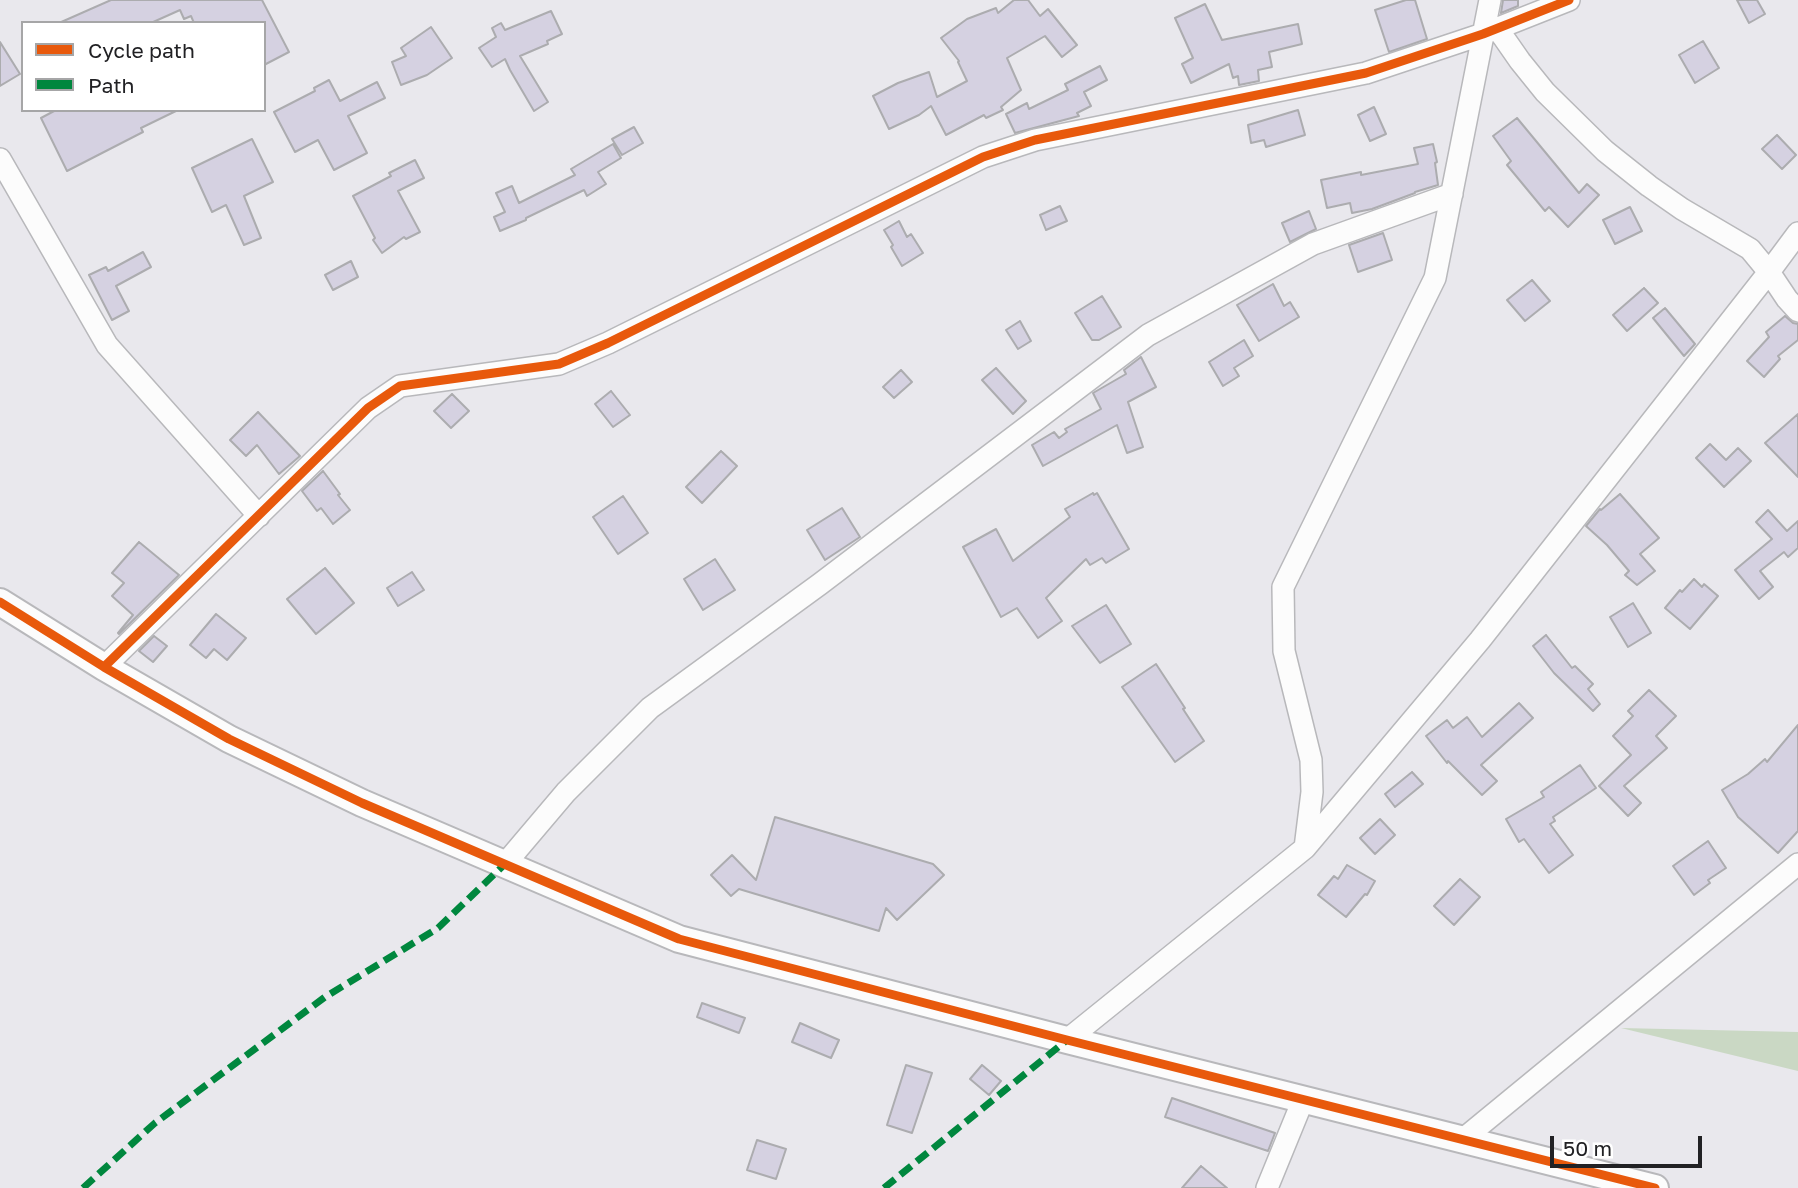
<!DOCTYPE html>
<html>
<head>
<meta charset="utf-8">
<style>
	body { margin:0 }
	#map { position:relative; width:1798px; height:1188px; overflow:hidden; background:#e9e8ed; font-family:"Golos Text",sans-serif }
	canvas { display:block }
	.legend { position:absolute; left:21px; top:21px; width:245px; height:91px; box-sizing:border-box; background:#fff; border:2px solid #a6a6a7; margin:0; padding:9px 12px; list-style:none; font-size:21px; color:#212124 }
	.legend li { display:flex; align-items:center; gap:14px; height:35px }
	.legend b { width:35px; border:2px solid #a6a6a7 }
	.scale { position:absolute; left:1550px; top:1136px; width:152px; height:32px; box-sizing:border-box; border:4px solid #212124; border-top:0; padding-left:9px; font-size:21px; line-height:24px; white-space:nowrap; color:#212124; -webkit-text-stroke:5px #fff; paint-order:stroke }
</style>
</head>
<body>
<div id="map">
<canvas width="1798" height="1188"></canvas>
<ul class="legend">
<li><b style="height:9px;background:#e8590c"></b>Cycle path</li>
<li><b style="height:9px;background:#00873e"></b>Path</li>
</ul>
<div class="scale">50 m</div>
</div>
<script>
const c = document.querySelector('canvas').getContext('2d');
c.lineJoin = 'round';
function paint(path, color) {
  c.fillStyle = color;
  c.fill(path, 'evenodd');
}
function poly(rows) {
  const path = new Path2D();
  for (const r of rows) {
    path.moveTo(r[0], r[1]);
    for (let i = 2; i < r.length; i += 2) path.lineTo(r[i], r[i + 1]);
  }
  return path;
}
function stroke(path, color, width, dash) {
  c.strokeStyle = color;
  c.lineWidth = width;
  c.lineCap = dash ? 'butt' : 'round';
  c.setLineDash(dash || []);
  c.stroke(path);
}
const green = poly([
	[1621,1028,1798,1032,1798,1071]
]);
const building = poly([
	[111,0,262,0,289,52,264,65,264,23,194,23,191,16,184,19,180,10,151,23,59,23,111,0],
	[1014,0,1028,0,1040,16,1048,9,1077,45,1062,57,1045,36,1007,58,1021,90,1001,107,1003,110,986,118,984,115,946,135,931,106,919,115,889,129,873,96,898,83,929,72,937,97,967,81,958,62,959,61,941,38,967,19,996,8,998,13,1014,0],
	[1406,0,1415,0,1427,39,1389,52,1375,10,1406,0],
	[1503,0,1518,0,1518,6,1501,13,1503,0],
	[1737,0,1757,0,1765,14,1749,23,1737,0],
	[1205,4,1222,40,1298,24,1302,44,1269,52,1272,67,1258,70,1259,81,1239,85,1238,76,1233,78,1229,64,1191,83,1182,64,1193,58,1175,18,1205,4],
	[551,11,562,34,547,41,548,44,520,56,548,102,534,111,510,70,505,59,492,67,479,48,496,37,492,28,501,23,505,30,551,11],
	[431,27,452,58,427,75,401,85,392,62,406,56,401,48,431,27],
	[1703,41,1719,68,1695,83,1679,55,1703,41],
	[0,42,20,74,0,86,0,42],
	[1100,66,1107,80,1084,92,1091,106,1077,113,1079,116,1015,133,1006,114,1027,103,1029,109,1068,90,1065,84,1100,66],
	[329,80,340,101,377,82,385,98,348,116,367,153,334,170,318,140,295,152,274,112,315,91,314,88,329,80],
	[1374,107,1386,134,1370,141,1358,115,1374,107],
	[56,110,178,110,141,128,143,132,67,171,41,118,56,110],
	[1298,110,1305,135,1266,147,1264,140,1251,143,1248,125,1298,110],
	[1517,118,1579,193,1587,184,1599,195,1568,227,1549,207,1545,211,1507,165,1511,161,1493,136,1517,118],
	[634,127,643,143,622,155,612,139,634,127],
	[1777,135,1796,155,1782,169,1762,149,1777,135],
	[252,139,273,182,244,196,261,238,244,245,226,205,212,212,192,168,252,139],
	[613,144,621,158,598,172,606,184,587,196,584,190,526,218,526,220,500,231,494,217,505,212,496,193,512,186,519,203,575,175,571,169,613,144],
	[1433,144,1437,162,1435,163,1438,185,1415,192,1415,193,1372,209,1352,213,1350,203,1327,208,1321,180,1361,172,1361,175,1418,164,1414,148,1433,144],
	[415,160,424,178,398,191,420,232,406,239,404,237,382,253,373,240,375,238,353,196,391,176,389,173,415,160],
	[1060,206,1067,221,1046,230,1040,215,1060,206],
	[1630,207,1642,231,1615,244,1603,220,1630,207],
	[1309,211,1316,229,1290,242,1282,223,1309,211],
	[899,221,907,237,911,234,923,253,902,266,891,247,893,245,884,230,899,221],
	[1383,233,1392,260,1358,272,1349,245,1383,233],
	[143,252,151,267,116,286,129,311,112,320,89,275,106,267,108,271,143,252],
	[351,261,358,277,333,290,325,275,351,261],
	[1532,280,1550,301,1525,321,1507,300,1532,280],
	[1273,284,1284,306,1290,302,1299,317,1259,341,1237,305,1273,284],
	[1644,288,1658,303,1627,331,1613,315,1644,288],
	[1102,296,1121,327,1099,340,1092,340,1075,313,1102,296],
	[1665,308,1695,344,1684,356,1653,318,1665,308],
	[1785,316,1793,323,1798,324,1798,340,1778,356,1780,359,1764,377,1747,361,1769,337,1766,332,1785,316],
	[1020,321,1031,341,1018,349,1006,330,1020,321],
	[1244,340,1253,356,1234,368,1239,376,1223,386,1209,362,1244,340],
	[1141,357,1156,387,1128,402,1143,447,1127,453,1117,425,1043,466,1032,445,1054,432,1059,438,1067,432,1065,429,1101,409,1093,393,1126,374,1124,370,1141,357],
	[996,368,1026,401,1013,414,982,380,996,368],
	[901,370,912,382,894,398,883,387,901,370],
	[611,391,630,415,613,427,595,404,611,391],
	[452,394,469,411,451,428,434,411,452,394],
	[258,412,300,456,279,474,257,445,246,456,230,440,258,412],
	[1798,414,1798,477,1765,443,1798,414],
	[1710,444,1726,460,1738,448,1751,461,1724,487,1696,458,1710,444],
	[721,451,737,466,702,503,686,487,721,451],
	[323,471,340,494,338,495,350,510,333,524,321,508,317,511,302,491,323,471],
	[1093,493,1094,495,1097,493,1129,549,1106,563,1102,558,1090,565,1086,559,1046,598,1062,621,1038,638,1017,608,1001,617,963,547,996,529,1013,561,1070,517,1065,509,1093,493],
	[1620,494,1659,538,1640,554,1655,571,1637,585,1625,575,1629,571,1607,545,1586,526,1600,509,1601,510,1620,494],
	[623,496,648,533,618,554,593,517,623,496],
	[842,508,860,537,825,560,807,530,842,508],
	[1768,510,1787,531,1798,521,1798,548,1788,557,1784,552,1760,571,1773,587,1759,599,1735,570,1772,539,1756,522,1768,510],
	[139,542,179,575,119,634,118,633,133,615,112,596,124,583,112,573,139,542],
	[715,559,735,590,703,610,684,579,715,559],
	[325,568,354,603,316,634,287,599,325,568],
	[412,572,424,590,398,606,387,588,412,572],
	[1694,579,1702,587,1704,584,1718,596,1690,629,1665,608,1680,590,1682,592,1694,579],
	[1633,603,1651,633,1628,647,1610,617,1633,603],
	[1106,605,1131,644,1100,663,1072,626,1106,605],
	[216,614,246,638,227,660,214,649,206,658,190,645,216,614],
	[1546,635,1572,668,1575,666,1593,684,1588,689,1600,704,1593,711,1554,673,1533,646,1546,635],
	[154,636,167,646,153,662,139,651,154,636],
	[1156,664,1185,708,1183,709,1204,741,1175,762,1122,687,1156,664],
	[1649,690,1676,716,1656,736,1667,748,1624,786,1641,803,1628,816,1599,786,1631,755,1613,736,1633,716,1628,711,1649,690],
	[1519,703,1533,718,1481,765,1497,781,1482,795,1448,761,1447,763,1426,736,1447,720,1453,728,1467,717,1482,737,1519,703],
	[1798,725,1798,831,1778,853,1738,817,1722,790,1748,774,1765,759,1767,762,1798,725],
	[1580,765,1596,788,1553,817,1555,821,1550,824,1573,855,1549,873,1524,839,1519,842,1506,819,1544,797,1541,792,1580,765],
	[1412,772,1423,784,1395,807,1385,794,1412,772],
	[775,817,933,864,944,875,897,920,886,908,879,931,739,889,731,896,711,875,732,855,756,880,775,817],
	[1380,819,1395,835,1375,854,1360,838,1380,819],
	[1708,841,1726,868,1708,880,1710,883,1694,895,1673,866,1708,841],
	[1347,865,1375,881,1367,895,1365,894,1346,917,1318,895,1334,876,1338,879,1347,865],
	[1460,879,1480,897,1454,925,1434,906,1460,879],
	[702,1003,745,1018,739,1033,697,1017,702,1003],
	[800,1023,839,1040,831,1058,792,1042,800,1023],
	[906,1065,932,1073,912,1133,887,1125,906,1065],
	[982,1065,1001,1081,989,1095,970,1079,982,1065],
	[1172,1098,1275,1133,1268,1151,1165,1117,1172,1098],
	[757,1140,786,1149,776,1179,747,1170,757,1140],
	[1201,1166,1227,1188,1182,1188,1201,1166]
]);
const minor = poly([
	[1497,28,1520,61,1545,92,1605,151,1649,186,1682,209,1750,249,1769,272,1787,299,1798,311],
	[0,159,107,345,259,516],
	[104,667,368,408,400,386,559,364,608,343,983,157,1035,140,1366,73,1483,34,1569,0],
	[1305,848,1312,792,1311,760,1284,651,1283,587,1435,278,1490,0],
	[505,864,566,792,650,708,820,584,1148,335,1313,244,1452,194],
	[1067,1040,1305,848,1480,640,1769,272,1798,233],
	[1462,1140,1798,864],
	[1267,1188,1303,1100]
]);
const tertiary = poly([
	[0,602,104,667,229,739,362,803,679,939,1067,1040,1655,1188]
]);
const quiet = poly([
	[83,1188,155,1123,325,997,438,928,505,864],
	[884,1188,1067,1040]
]);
const cycleway = poly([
	[0,602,104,667,229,739,362,803,679,939,1067,1040,1655,1188],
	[104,667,368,408,400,386,559,364,608,343,983,157,1035,140,1366,73,1483,34,1569,0]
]);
paint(green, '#cad8c4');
paint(building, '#d5d1e1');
stroke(building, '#acacaf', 2);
stroke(minor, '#b8b8bb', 24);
stroke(tertiary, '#b8b8bb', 30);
stroke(minor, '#fcfcfc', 21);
stroke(tertiary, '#fcfcfc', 26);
stroke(quiet, '#00873e', 7, [14, 7]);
stroke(cycleway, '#e8590c', 9);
</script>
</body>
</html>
